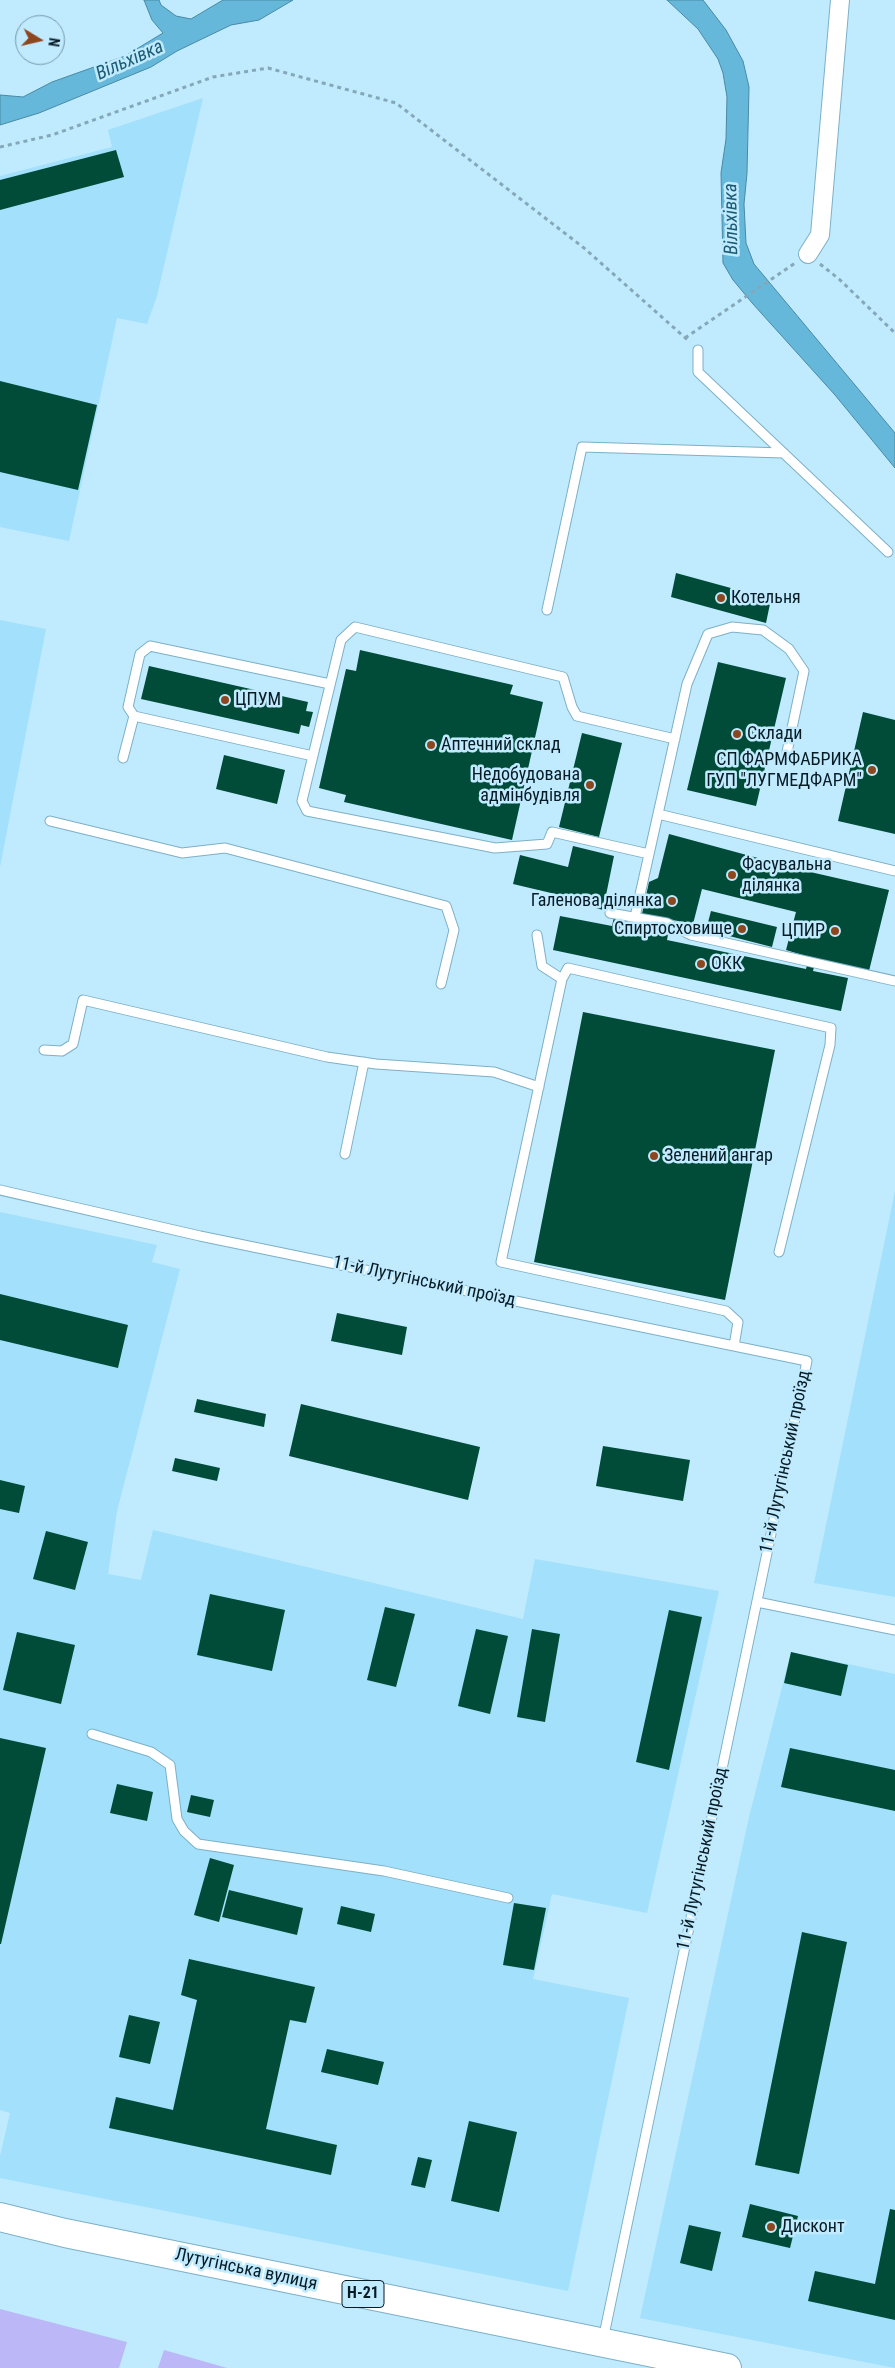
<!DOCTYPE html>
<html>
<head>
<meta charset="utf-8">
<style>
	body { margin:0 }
	#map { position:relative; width:895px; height:2368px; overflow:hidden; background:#c0eafe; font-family:"Roboto Condensed",sans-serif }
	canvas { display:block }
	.north { position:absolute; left:15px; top:15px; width:50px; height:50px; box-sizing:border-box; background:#c0eafe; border:1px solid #7697a7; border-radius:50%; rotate:99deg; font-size:14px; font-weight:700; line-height:20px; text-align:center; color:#061b24 }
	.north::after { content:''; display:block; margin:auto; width:18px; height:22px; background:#8d471f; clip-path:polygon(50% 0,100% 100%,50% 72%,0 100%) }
</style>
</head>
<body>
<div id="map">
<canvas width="895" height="2368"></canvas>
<div class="north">N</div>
</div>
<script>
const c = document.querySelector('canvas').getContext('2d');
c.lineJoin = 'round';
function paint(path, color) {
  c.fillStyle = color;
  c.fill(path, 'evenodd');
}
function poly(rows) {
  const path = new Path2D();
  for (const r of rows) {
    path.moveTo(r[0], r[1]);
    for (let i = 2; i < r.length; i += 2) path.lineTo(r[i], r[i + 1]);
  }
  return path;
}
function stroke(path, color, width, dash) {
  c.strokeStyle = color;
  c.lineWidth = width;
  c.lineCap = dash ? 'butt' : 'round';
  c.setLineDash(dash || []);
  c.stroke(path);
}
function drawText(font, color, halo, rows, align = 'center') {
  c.font = font + ' "Roboto Condensed",sans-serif';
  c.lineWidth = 5;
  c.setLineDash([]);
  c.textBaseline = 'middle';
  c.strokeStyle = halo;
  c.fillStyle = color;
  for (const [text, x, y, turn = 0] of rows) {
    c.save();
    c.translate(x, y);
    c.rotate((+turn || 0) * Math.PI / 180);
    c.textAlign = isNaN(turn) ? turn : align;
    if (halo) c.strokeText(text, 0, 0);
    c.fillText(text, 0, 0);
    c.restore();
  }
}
const built = poly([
	[203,98,157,296,147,324,117,318,69,541,0,527,0,176,112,147,108,130],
	[0,620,46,629,0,867],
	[895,1191,895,1597,814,1583],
	[0,1212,157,1245,152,1262,180,1269,117,1511,108,1574,141,1580,153,1530,523,1619,535,1559,719,1591,647,1913,552,1894,533,1979,629,1998,568,2291,0,2178,0,2156,10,2113,0,2110],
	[791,1652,895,1674,895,2368,640,2318,749,1817]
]);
const green = poly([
	[0,2309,127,2342,119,2368,0,2368],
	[164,2350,227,2368,158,2368]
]);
const water = poly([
	[144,0,159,0,161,5,176,16,191,19,223,0,293,0,259,20,231,25,177,51,151,67,39,113,0,125,0,95,23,97,52,82,125,56,163,33,152,20,144,0],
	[667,0,703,0,726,30,743,61,749,87,747,173,744,204,746,243,754,264,895,433,895,468,835,395,753,304,733,280,723,263,721,173,726,139,727,97,723,73,718,59,698,29,667,0]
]);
const building = poly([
	[116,150,124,177,0,210,0,180],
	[0,381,97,405,78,490,0,472],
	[676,573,771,599,766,623,671,597],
	[360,650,513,685,510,694,543,702,512,840,344,802,346,795,319,788,346,669,356,671],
	[718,662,786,678,756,806,687,790],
	[149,666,308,702,306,711,313,712,309,727,301,725,299,734,141,699],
	[863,712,895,720,895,834,838,821],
	[582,733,622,743,599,837,559,827],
	[224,755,285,770,277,804,216,789],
	[669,834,806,871,889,890,869,971,816,959,813,971,848,978,841,1011,553,950,560,916,612,926,614,917,669,929,667,940,806,969,809,957,786,950,796,912,702,889,693,924,642,914,649,882,658,878],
	[573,846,614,856,603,910,568,900,568,897,513,884,520,855,568,867],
	[711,911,777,927,772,947,706,930],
	[583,1012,775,1050,725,1300,534,1262],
	[0,1294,128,1325,118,1368,0,1340],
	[337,1313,407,1327,402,1355,331,1341],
	[197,1399,266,1414,264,1427,194,1412],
	[301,1404,480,1447,468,1500,289,1456],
	[603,1446,690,1460,683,1501,596,1486],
	[175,1458,220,1468,217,1481,172,1471],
	[0,1480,25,1486,19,1513,0,1509],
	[46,1531,88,1542,75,1590,33,1579],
	[210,1594,285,1610,272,1671,197,1655],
	[385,1607,415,1614,396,1687,367,1680],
	[669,1610,702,1617,669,1770,636,1762],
	[476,1629,508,1636,490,1714,458,1706],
	[532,1629,560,1634,545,1722,517,1717],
	[17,1632,75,1645,61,1704,3,1690],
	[791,1652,848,1665,841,1696,784,1683],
	[0,1738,46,1748,1,1944,0,1944],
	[790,1748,895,1770,895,1811,781,1787],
	[117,1784,153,1792,147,1821,110,1813],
	[191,1795,214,1800,210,1817,187,1812],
	[210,1858,234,1865,219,1922,194,1915],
	[229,1890,303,1908,297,1935,222,1917],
	[514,1903,546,1908,534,1970,503,1965],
	[341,1906,375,1914,371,1932,337,1924],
	[802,1932,847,1942,799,2174,755,2165],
	[189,1959,315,1987,306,2023,290,2020,266,2129,337,2145,331,2175,109,2128,116,2097,173,2110,197,2000,181,1995],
	[129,2015,160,2022,150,2064,119,2057],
	[327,2049,384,2062,378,2085,321,2072],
	[469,2121,517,2132,499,2212,451,2201],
	[418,2157,432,2160,425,2188,411,2185],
	[750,2204,798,2216,790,2248,742,2237],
	[890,2209,895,2210,895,2320,808,2301,815,2271,875,2284],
	[689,2225,721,2232,712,2271,680,2263]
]);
const path = poly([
	[0,147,52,135,213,77,268,68,396,103,584,248,690,342],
	[820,264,839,279,895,333],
	[685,338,795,263]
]);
const service = poly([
	[698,350,698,372,888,552],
	[547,610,582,447,784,453],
	[313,756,134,716,128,707,140,654,150,646,330,684],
	[123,758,134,716],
	[658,814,895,871],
	[50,821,182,853,225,848,446,906,454,930,441,984],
	[649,854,552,832,547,844,495,848,307,811,302,801,341,640,355,627,563,677,572,707,577,716,675,739],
	[610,913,667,923,691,935,895,981],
	[635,917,687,684,708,634,732,627,763,630,789,649,804,671,787,752],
	[537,935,542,966,562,979],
	[44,1050,62,1051,73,1044,83,1000,327,1057,376,1064,494,1072,539,1087],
	[345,1154,364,1062],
	[0,1190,200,1236,807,1361,603,2340],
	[734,1346,738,1322,726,1311,501,1262,562,979,568,968,831,1028,830,1045,779,1252],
	[757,1602,895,1630],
	[92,1734,151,1752,170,1765,177,1819,184,1831,198,1844,384,1871,508,1898]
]);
const minor = poly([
	[808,254,820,235,840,0]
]);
const primary = poly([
	[0,2217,65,2233,727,2368]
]);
const markers = [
	[721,598,5,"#8d471f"],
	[225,700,5,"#8d471f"],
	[737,734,5,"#8d471f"],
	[431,745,5,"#8d471f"],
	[872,770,5,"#8d471f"],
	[590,785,5,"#8d471f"],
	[732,875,5,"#8d471f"],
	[672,901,5,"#8d471f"],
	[742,929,5,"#8d471f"],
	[835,931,5,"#8d471f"],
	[701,964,5,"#8d471f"],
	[654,1156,5,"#8d471f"],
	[771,2227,5,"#8d471f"]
];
const shields = [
	[363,2294,42]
];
const shieldNames = [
	["Н-21",363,2294]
];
const poiNames = [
	["Котельня",731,598],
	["ЦПУМ",235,700],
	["Склади",747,734],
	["Аптечний склад",441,745],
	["СП ФАРМФАБРИКА",862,760,"right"],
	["ГУП \"ЛУГМЕДФАРМ\"",862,781,"right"],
	["Недобудована",580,775,"right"],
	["адмінбудівля",580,796,"right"],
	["Фасувальна",742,865],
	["ділянка",742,886],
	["Галенова ділянка",662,901,"right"],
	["Спиртосховище",732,929,"right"],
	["ЦПИР",825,931,"right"],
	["ОКК",711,964],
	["Зелений ангар",664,1156],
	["Дисконт",781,2227]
];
const streetNames = [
	["11-й Лутугінський проїзд",424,1282,12],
	["11-й Лутугінський проїзд",786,1462,-78],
	["11-й Лутугінський проїзд",703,1859,-78],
	["Лутугінська вулиця",246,2270,12]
];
const waterNames = [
	["Вільхівка",130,61,-24],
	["Вільхівка",732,219,-91]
];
paint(built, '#a2e0fc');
paint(green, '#bcb8f8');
paint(water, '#66b8da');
stroke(water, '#4989a3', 1);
paint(building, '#004c38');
stroke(service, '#7cb0c7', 11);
stroke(minor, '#7cb0c7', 20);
stroke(primary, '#7cb0c7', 30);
stroke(path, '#85a8b8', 3, [4, 4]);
stroke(service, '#fff', 9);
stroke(minor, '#fff', 18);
stroke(primary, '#fff', 28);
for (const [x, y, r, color] of markers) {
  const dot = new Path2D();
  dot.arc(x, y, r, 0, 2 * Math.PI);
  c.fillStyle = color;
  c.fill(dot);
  stroke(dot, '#c0eafe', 2);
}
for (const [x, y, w] of shields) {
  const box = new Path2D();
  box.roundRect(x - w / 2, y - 13.5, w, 27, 4);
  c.fillStyle = '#c0eafe';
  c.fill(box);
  stroke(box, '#061b24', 1);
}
drawText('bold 16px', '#061b24', null, shieldNames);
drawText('18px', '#061b24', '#c0eafe', poiNames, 'left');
drawText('18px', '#061b24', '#c0eafe', streetNames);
drawText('italic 19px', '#1b5b74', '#c0eafe', waterNames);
</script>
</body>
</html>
